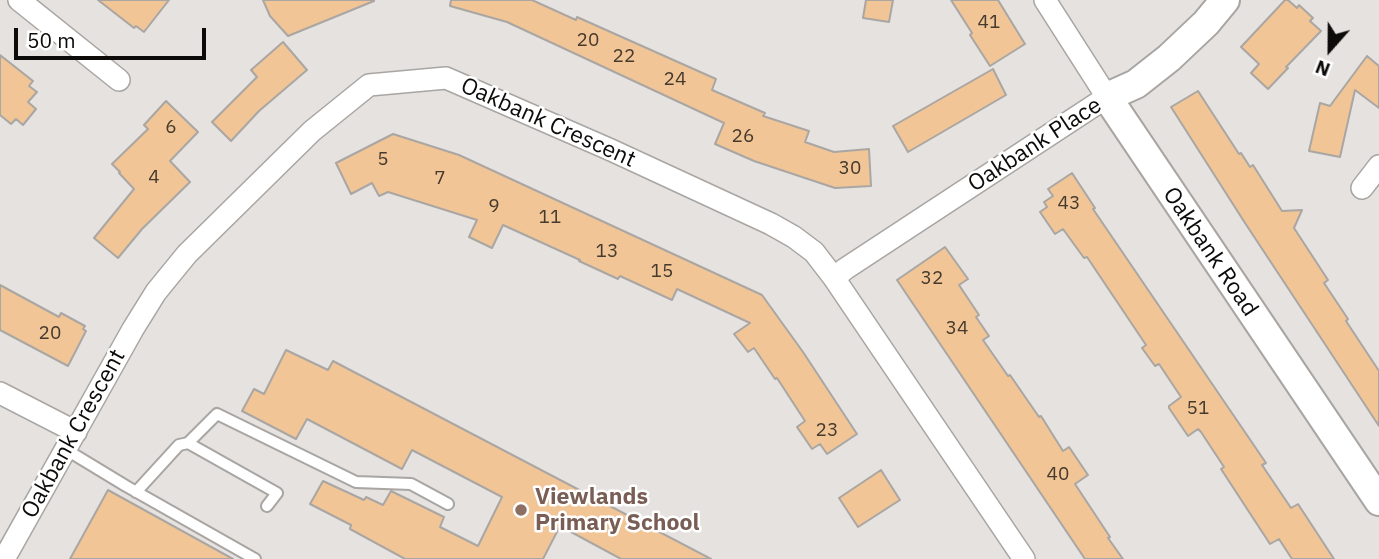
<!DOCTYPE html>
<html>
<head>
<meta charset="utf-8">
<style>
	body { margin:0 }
	#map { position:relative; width:1379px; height:559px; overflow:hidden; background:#e5e2df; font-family:"IBM Plex Sans",sans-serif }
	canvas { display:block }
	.north { position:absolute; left:1295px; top:14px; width:70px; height:70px; -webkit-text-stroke:5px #fff; paint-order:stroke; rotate:201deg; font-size:19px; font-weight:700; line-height:28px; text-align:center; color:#0c0b0a }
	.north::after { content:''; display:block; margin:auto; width:24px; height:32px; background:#0c0b0a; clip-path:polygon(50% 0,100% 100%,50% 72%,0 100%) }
	.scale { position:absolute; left:14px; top:28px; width:192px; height:32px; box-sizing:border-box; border:4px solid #0c0b0a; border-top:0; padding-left:9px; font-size:21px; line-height:24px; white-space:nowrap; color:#0c0b0a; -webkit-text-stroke:5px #fff; paint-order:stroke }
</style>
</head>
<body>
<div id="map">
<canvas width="1379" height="559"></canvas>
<div class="north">N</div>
<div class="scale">50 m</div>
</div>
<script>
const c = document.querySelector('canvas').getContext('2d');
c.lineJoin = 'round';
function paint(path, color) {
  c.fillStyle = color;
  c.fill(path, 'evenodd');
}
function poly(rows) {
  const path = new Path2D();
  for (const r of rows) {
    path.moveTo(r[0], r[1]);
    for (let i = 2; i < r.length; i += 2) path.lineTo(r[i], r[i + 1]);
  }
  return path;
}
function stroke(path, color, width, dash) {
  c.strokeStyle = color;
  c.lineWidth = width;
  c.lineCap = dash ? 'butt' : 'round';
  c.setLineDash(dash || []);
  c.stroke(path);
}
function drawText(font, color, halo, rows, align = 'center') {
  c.font = font + ' "IBM Plex Sans",sans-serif';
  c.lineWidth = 5;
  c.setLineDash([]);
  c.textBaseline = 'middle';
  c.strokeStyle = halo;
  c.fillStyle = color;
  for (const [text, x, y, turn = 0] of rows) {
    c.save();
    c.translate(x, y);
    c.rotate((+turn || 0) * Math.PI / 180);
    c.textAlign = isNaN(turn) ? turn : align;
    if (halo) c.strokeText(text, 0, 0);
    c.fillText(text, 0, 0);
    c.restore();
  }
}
const building = poly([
	[98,0,169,0,144,32,136,26,134,28,98,0],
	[263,0,374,0,374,1,288,36,270,16,263,0],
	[451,0,532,0,576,20,577,17,716,79,712,90,765,113,763,116,809,131,805,142,834,152,869,149,871,186,835,188,754,161,715,144,724,123,507,22,450,6,451,0],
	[866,0,893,0,889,22,863,18,866,0],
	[951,0,998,0,1025,44,990,66,970,35,972,33,951,0],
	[1285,0,1288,0,1297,8,1299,5,1313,18,1310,21,1321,31,1286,67,1288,68,1268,89,1251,73,1259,64,1241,47,1285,0],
	[283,42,307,70,259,111,231,141,212,122,257,77,251,70,283,42],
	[0,55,33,81,29,86,37,92,28,102,36,109,23,125,16,119,11,124,0,115,0,55],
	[1367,56,1379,66,1379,108,1355,90,1340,157,1309,151,1320,103,1330,106,1367,56],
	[993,69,1006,95,908,152,893,126,993,69],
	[1198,91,1239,154,1241,153,1250,167,1253,165,1282,211,1302,210,1294,228,1328,280,1324,283,1348,319,1346,321,1379,371,1379,426,1245,223,1171,107,1198,91],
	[166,101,198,132,170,161,190,182,142,229,118,258,94,238,134,189,119,173,120,172,112,164,148,129,144,125,166,101],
	[393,134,459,155,762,295,803,352,857,434,827,454,820,444,812,449,797,427,805,421,777,378,775,379,754,348,748,352,734,334,750,323,677,289,672,300,620,276,618,279,579,261,580,260,503,225,492,248,469,237,477,220,388,192,379,196,372,183,351,194,336,163,393,134],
	[1072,173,1095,208,1093,209,1266,463,1262,465,1291,508,1298,504,1334,559,1292,559,1279,539,1270,544,1221,469,1224,467,1201,432,1198,429,1188,436,1169,408,1169,406,1181,397,1159,364,1155,366,1142,348,1146,345,1087,257,1084,258,1063,229,1055,234,1040,212,1047,207,1044,202,1053,196,1048,189,1072,173],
	[945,247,968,279,959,285,979,315,976,317,989,336,983,340,1008,376,1010,375,1039,417,1041,416,1063,451,1069,447,1088,475,1075,484,1110,537,1108,538,1123,559,1085,559,897,280,945,247],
	[0,285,59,317,61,313,85,326,83,329,86,331,68,366,0,330,0,285],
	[286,350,328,370,333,361,711,559,621,559,560,526,543,559,405,559,350,529,351,525,310,504,323,481,364,500,366,497,383,505,391,491,444,517,440,527,478,546,502,497,412,450,402,469,307,419,296,439,242,411,254,389,264,394,286,350],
	[881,470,900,500,858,527,839,498,881,470],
	[108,490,233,559,70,559,108,490]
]);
const service = poly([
	[188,443,217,414,356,482,411,484,448,504],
	[65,449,126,486,255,559],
	[136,492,179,445,188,443,277,493,267,506]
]);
const minor = poly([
	[19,0,119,80],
	[1362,188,1379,166],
	[834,278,845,269,1107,97,1045,0],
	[0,393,76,432],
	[4,559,133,329,156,292,187,254,312,131,369,85,446,78,611,150,771,224,794,237,814,252,834,278,1024,559]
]);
const tertiary = poly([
	[1225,0,1206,23,1169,58,1136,84,1107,97,1379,501]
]);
const markers = [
	[521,510,7,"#8d6e63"]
];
const numberNames = [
	["41",989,23],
	["20",588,41],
	["22",624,57],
	["24",675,80],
	["6",171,128],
	["26",743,137],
	["5",383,160],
	["30",850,169],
	["4",154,178],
	["7",440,179],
	["43",1069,204],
	["9",494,207],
	["11",550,218],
	["13",607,252],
	["15",662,272],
	["32",932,279],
	["34",957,329],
	["20",50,334],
	["51",1198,409],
	["23",827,431],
	["40",1058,475]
];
const streetNames = [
	["Oakbank Crescent",548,123,24],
	["Oakbank Place",1035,145,-33],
	["Oakbank Road",1210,252,56],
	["Oakbank Crescent",74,434,-61]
];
const educationNames = [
	["Viewlands",535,497],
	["Primary School",535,523]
];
paint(building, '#f1c596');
stroke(building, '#a9a6a3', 2);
stroke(service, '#a8a5a2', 14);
stroke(minor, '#a8a5a2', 24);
stroke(tertiary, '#a8a5a2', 32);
stroke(service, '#fff', 10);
stroke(minor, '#fff', 21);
stroke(tertiary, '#fff', 28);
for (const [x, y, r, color] of markers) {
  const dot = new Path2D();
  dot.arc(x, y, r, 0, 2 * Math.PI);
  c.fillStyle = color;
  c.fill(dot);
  stroke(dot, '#fff', 2.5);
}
drawText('19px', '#453a2d', null, numberNames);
drawText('23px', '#0c0b0a', '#fff', streetNames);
drawText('bold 23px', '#785e54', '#fff', educationNames, 'left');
</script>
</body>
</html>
